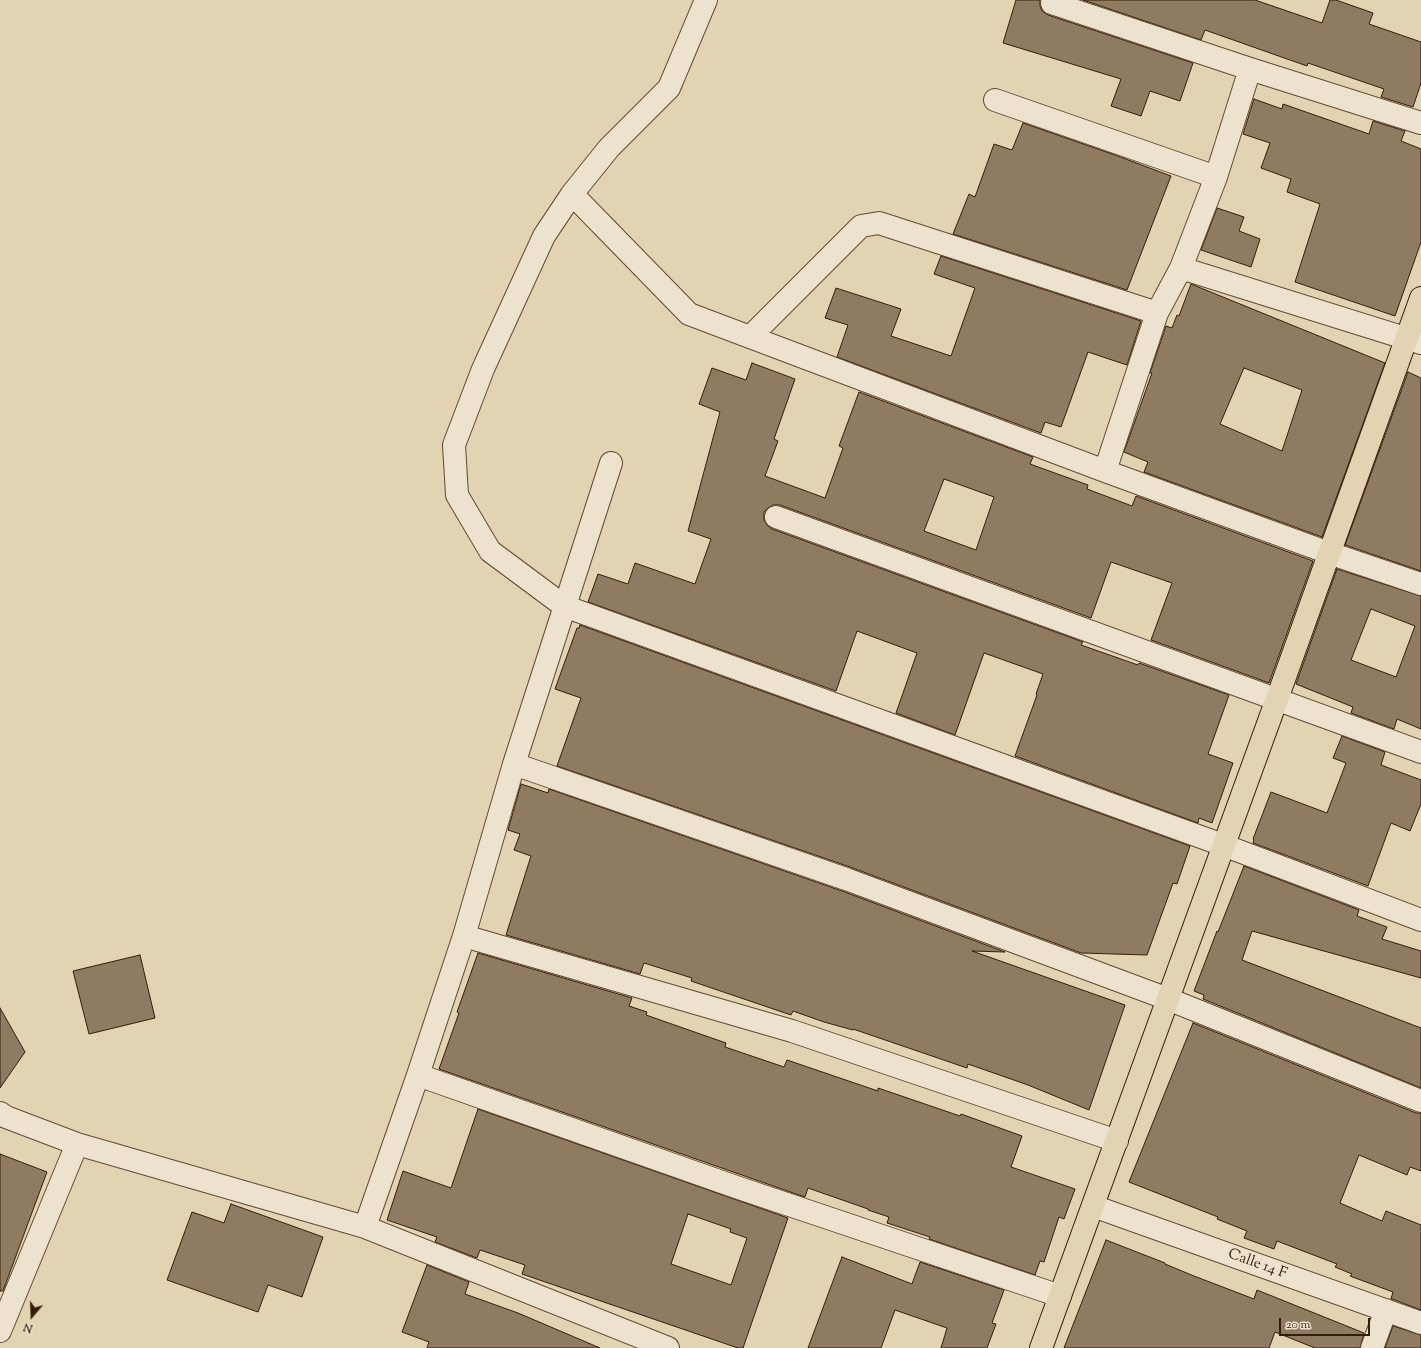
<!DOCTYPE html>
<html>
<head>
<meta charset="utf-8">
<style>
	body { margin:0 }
	#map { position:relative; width:1421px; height:1348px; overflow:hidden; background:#e2d3b2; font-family:"Sorts Mill Goudy",serif }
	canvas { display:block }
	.north { position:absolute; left:12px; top:1296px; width:40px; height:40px; -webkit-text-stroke:3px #ece2cd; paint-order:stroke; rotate:199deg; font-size:11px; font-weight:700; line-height:16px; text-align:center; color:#361c0a }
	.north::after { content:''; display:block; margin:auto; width:14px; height:18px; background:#361c0a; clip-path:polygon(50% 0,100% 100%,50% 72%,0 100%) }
	.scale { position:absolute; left:1279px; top:1318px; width:91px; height:18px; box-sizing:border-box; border:2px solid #361c0a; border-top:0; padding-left:5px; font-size:12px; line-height:14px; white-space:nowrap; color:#361c0a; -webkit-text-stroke:3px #ece2cd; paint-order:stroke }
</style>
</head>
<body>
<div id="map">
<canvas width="1421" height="1348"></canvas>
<div class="north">N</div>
<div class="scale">20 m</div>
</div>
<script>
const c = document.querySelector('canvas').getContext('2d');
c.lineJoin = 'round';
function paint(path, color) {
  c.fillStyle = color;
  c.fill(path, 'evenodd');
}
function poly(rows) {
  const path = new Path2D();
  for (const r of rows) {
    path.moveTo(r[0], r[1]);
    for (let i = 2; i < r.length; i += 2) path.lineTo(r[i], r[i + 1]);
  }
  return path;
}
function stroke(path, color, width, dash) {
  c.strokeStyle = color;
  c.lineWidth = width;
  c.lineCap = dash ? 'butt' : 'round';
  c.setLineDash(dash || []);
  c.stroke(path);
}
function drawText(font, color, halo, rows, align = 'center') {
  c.font = font + ' "Sorts Mill Goudy",serif';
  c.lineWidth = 4;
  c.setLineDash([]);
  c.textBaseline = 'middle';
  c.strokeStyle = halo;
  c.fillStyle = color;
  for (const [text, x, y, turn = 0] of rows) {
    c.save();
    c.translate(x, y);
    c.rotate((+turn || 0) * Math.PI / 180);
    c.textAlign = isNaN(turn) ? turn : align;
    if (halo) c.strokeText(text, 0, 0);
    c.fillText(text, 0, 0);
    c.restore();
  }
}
const building = poly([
	[1016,0,1040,0,1040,6,1042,11,1048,15,1193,63,1180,101,1150,91,1141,116,1111,106,1121,79,1003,43,1016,0],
	[1083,0,1255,0,1322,23,1330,0,1336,0,1373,13,1369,24,1421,42,1421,83,1413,107,1381,97,1384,89,1308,63,1307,66,1205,30,1201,40,1083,0],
	[1254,99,1282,109,1283,104,1369,134,1373,121,1405,131,1401,141,1421,149,1421,242,1395,316,1295,282,1320,204,1287,192,1291,179,1261,168,1270,143,1243,134,1254,99],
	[1023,123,1115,155,1171,176,1127,290,953,234,969,194,975,197,994,144,1012,150,1023,123],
	[1217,208,1244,217,1239,231,1260,239,1251,267,1201,250,1217,208],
	[941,256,1141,321,1127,365,1088,352,1061,427,1045,422,1041,433,837,357,848,325,825,318,836,288,901,309,891,336,951,356,975,288,934,274,941,256],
	[1191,284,1385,363,1322,537,1144,472,1148,462,1124,452,1152,373,1150,373,1166,326,1172,328,1177,315,1179,316,1191,284],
	[1244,368,1302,390,1282,451,1220,424,1244,368],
	[752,363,795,379,774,439,778,441,765,476,825,498,843,448,839,446,859,392,1033,457,1030,464,1088,485,1087,489,1132,506,1136,496,1313,561,1269,683,1151,640,1172,583,1111,562,1091,618,780,505,773,505,768,508,764,512,764,520,767,525,772,529,1083,642,1081,645,1138,665,1139,663,1229,695,1208,754,1233,763,1212,823,1199,818,1198,823,1015,756,1037,695,1036,694,1043,674,984,653,955,735,896,713,917,653,857,631,836,691,588,602,598,574,628,584,635,563,695,584,711,539,688,531,720,412,699,404,712,368,746,380,752,363],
	[944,479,994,497,976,550,924,531,944,479],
	[1408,372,1421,378,1421,571,1345,545,1408,372],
	[1337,569,1421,596,1421,729,1397,719,1394,729,1351,713,1353,707,1296,684,1337,569],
	[1371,609,1415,626,1396,677,1351,660,1371,609],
	[580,625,1190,846,1177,884,1173,883,1147,955,1081,953,850,867,557,766,581,698,555,689,577,628,579,628,580,625],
	[1342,736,1385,752,1381,765,1421,780,1421,804,1410,831,1391,823,1368,886,1253,843,1254,840,1253,839,1271,792,1327,813,1346,763,1333,758,1342,736],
	[521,784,548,793,549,789,842,891,1005,952,972,951,1125,1005,1089,1110,1028,1085,968,1064,967,1068,853,1029,853,1030,824,1022,793,1011,791,1015,691,981,692,978,644,963,640,974,506,935,531,856,514,850,520,834,508,830,521,784],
	[1244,866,1359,910,1357,916,1387,927,1382,939,1421,951,1421,978,1252,931,1242,960,1421,1028,1421,1088,1203,999,1204,995,1194,991,1217,931,1218,932,1244,866],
	[478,953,632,998,629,1006,647,1012,646,1015,726,1043,725,1047,784,1067,787,1060,878,1091,878,1088,960,1116,961,1114,1022,1136,1011,1167,1075,1189,1064,1219,1059,1217,1044,1262,1040,1261,1035,1275,929,1239,930,1237,887,1223,889,1217,868,1210,868,1209,808,1188,805,1197,796,1194,439,1069,459,1013,457,1012,478,953],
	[140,955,155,1018,89,1034,73,971,140,955],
	[0,1008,25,1052,0,1088,0,1008],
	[1193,1023,1416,1113,1421,1113,1421,1171,1410,1167,1407,1175,1359,1155,1340,1203,1382,1221,1386,1211,1421,1225,1421,1310,1392,1299,1391,1299,1393,1292,1350,1276,1352,1274,1335,1267,1337,1264,1277,1241,1274,1249,1244,1238,1247,1231,1217,1219,1218,1217,1129,1182,1193,1023],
	[478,1109,788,1218,743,1348,738,1348,522,1274,525,1265,480,1250,477,1258,435,1242,437,1237,387,1220,403,1171,451,1188,478,1109],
	[688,1214,731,1229,730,1232,747,1238,731,1285,671,1264,688,1214],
	[0,1154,47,1172,3,1291,0,1291,0,1154],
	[231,1204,323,1237,302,1297,268,1285,258,1312,167,1280,192,1212,224,1223,231,1204],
	[1106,1240,1165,1263,1165,1264,1194,1276,1254,1299,1257,1290,1364,1333,1360,1348,1315,1348,1275,1332,1269,1348,1064,1348,1106,1240],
	[842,1257,912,1284,920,1262,1004,1290,992,1323,996,1324,987,1348,941,1348,947,1328,895,1310,881,1348,808,1348,842,1257],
	[427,1265,469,1282,465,1294,518,1313,600,1348,427,1348,429,1342,402,1332,427,1265],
	[1393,1326,1421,1335,1421,1348,1385,1348,1393,1326]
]);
const minor = poly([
	[706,0,669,88,609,148,572,194,544,236,483,369,454,445,457,495,490,551,564,606,1223,845,1421,920],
	[1052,3,1250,69,1421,123],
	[995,100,1216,177],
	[572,194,689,314,1105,471,1329,553,1421,584],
	[1181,268,1421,343],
	[750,337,861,226,879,223,1157,313],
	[1105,471,1157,313,1181,268,1216,177,1250,69],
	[776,517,1421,752],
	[514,764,846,879,1168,999,1421,1101],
	[464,936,792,1031,1117,1141],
	[418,1075,739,1188,1060,1296],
	[0,1113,6,1117,77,1144,365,1227,668,1348],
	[1093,1206,1421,1323],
	[365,1227,418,1075,464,936,514,764,611,463],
	[0,1331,77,1144],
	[1372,1348,1386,1310]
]);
const major = poly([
	[1041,1348,1277,699,1421,298]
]);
const streetNames = [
	["Calle 14 F",1257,1265,20]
];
paint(building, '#8f7b61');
stroke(building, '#361c0a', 1);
stroke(minor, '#614a34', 24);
stroke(major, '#361c0a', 24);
stroke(minor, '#ece2cd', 22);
stroke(major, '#e2d3b2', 22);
drawText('15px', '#361c0a', '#ece2cd', streetNames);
</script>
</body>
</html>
